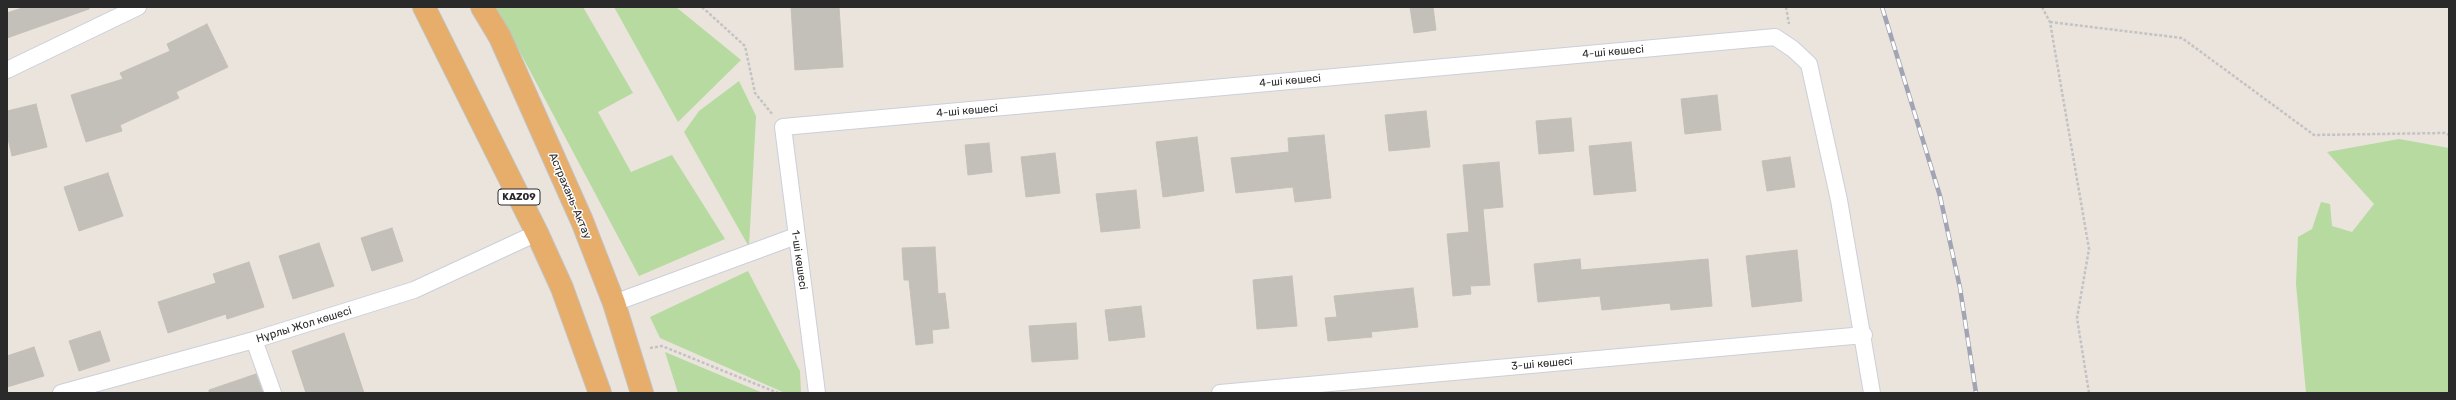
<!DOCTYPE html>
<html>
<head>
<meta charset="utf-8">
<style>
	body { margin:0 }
	#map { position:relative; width:2456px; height:400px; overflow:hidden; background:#eae4dd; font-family:Rubik,sans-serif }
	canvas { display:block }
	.frame { position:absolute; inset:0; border:8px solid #2a2a2a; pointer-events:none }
</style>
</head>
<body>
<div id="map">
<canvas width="2456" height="400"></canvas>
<div class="frame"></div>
</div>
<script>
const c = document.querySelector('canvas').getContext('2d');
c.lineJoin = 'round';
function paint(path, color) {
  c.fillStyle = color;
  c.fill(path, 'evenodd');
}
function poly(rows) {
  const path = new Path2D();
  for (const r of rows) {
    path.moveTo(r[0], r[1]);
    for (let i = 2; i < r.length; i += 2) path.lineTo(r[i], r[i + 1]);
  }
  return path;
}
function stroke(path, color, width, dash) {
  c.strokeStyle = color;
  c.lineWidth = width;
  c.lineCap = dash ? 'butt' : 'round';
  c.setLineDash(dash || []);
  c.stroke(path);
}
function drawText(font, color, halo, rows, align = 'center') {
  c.font = font + ' Rubik,sans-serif';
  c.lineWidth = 3;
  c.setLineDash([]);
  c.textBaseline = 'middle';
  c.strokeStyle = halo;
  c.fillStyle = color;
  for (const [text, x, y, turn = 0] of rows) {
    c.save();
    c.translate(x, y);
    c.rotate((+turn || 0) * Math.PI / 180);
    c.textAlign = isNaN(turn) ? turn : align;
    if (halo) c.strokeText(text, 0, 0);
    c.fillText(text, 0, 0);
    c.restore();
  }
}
const green = poly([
	[496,7,583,7,633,93,598,112,631,172,672,155,725,239,639,276],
	[614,7,676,7,741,60,678,122],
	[739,81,756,116,749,247,684,132,699,111],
	[2399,139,2449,148,2449,393,2306,393,2296,284,2298,237,2312,229,2321,202,2330,204,2332,226,2352,232,2374,204,2327,152],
	[748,271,800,371,801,393,785,393,660,338,650,317],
	[665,352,763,393,678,393]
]);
const building = poly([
	[25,7,89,7,89,9,7,38,7,13,25,7],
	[791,7,839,7,843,67,795,70,791,7],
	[1410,7,1433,7,1436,30,1414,33,1410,7],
	[207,24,228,67,176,92,179,98,120,125,122,131,86,142,71,95,123,79,120,73,170,51,167,44,207,24],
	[1717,95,1721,130,1685,134,1681,99,1717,95],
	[36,104,47,147,12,156,7,134,7,111,36,104],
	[1426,111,1430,147,1389,151,1385,115,1426,111],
	[1571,118,1574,151,1539,154,1536,121,1571,118],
	[1324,135,1331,198,1295,202,1293,187,1236,193,1231,158,1289,152,1288,138,1324,135],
	[1197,137,1204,191,1163,197,1156,142,1197,137],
	[1631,142,1636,191,1594,195,1589,146,1631,142],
	[989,143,992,172,968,175,965,145,989,143],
	[1055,153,1060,193,1026,197,1021,157,1055,153],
	[1790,157,1795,187,1767,191,1762,161,1790,157],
	[1499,162,1503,207,1483,209,1490,285,1470,286,1471,294,1453,296,1447,234,1469,232,1463,165,1499,162],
	[108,173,123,216,79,231,64,187,108,173],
	[1136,190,1140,228,1101,232,1096,194,1136,190],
	[392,228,403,261,372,271,361,238,392,228],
	[319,243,334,286,293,299,279,256,319,243],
	[935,247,938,294,945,293,949,328,932,330,933,343,916,345,909,280,904,280,902,248,935,247],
	[1797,250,1802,301,1752,307,1746,256,1797,250],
	[1580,259,1581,270,1708,259,1712,306,1671,310,1670,303,1602,310,1600,296,1538,302,1534,264,1580,259],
	[249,262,264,307,227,319,226,314,168,333,158,302,216,283,213,274,249,262],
	[1292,276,1297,326,1257,329,1253,280,1292,276],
	[1413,288,1418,327,1371,332,1372,337,1328,341,1325,318,1337,317,1334,296,1413,288],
	[1141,306,1145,337,1109,341,1105,310,1141,306],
	[1076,323,1078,359,1032,362,1029,326,1076,323],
	[100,331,110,361,79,371,69,341,100,331],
	[344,333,364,393,306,393,292,351,344,333],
	[34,347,44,376,7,387,7,356,34,347],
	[256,374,263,393,209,393,209,390,256,374]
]);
const path = poly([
	[702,7,745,46,755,93,773,115],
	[1786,7,1789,24],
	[2042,7,2050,22,2089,249,2077,318,2089,393],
	[2050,22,2182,38,2314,135,2445,133,2449,135],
	[650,348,662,346,778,393]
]);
const minor = poly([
	[7,70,138,7],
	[614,303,796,236],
	[254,340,273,393],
	[61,393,254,340,414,290,537,233],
	[817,393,783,127,1775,37,1793,49,1809,64,1839,200,1872,393],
	[1220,393,1864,335]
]);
const trunk = poly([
	[424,7,537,233,562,288,600,393],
	[482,7,500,37,582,221,614,303,642,393]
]);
const rail = poly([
	[1882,7,1940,196,1960,288,1976,393]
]);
const shields = [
	[519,197,42]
];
const shieldNames = [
	["KAZ09",519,197]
];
const streetNames = [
	["4-шi көшесі",1613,52,-5],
	["4-шi көшесі",1290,81,-5],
	["4-шi көшесі",967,111,-5],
	["Астрахань-Актау",570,196,67],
	["1-шi көшесі",799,260,82],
	["Нұрлы Жол көшесі",304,325,-17],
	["3-шi көшесі",1542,364,-5]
];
paint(green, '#b6daa0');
paint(building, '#c3bfb9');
stroke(building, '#c5c0b7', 1);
stroke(minor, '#cccfda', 18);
stroke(trunk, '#c3c3c3', 24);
stroke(path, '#c3c3c3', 2.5, [3, 2]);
stroke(minor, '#fff', 16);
stroke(trunk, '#e6ae6a', 22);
stroke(rail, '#a1a4b2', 4.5);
stroke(rail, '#fff', 3, [9]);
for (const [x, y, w] of shields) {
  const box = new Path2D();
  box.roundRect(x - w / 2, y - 8, w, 16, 3);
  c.fillStyle = '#fff';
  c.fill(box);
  stroke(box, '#2a2a2a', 1);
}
drawText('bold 10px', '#2a2a2a', null, shieldNames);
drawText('11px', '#2a2a2a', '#fff', streetNames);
</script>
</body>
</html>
